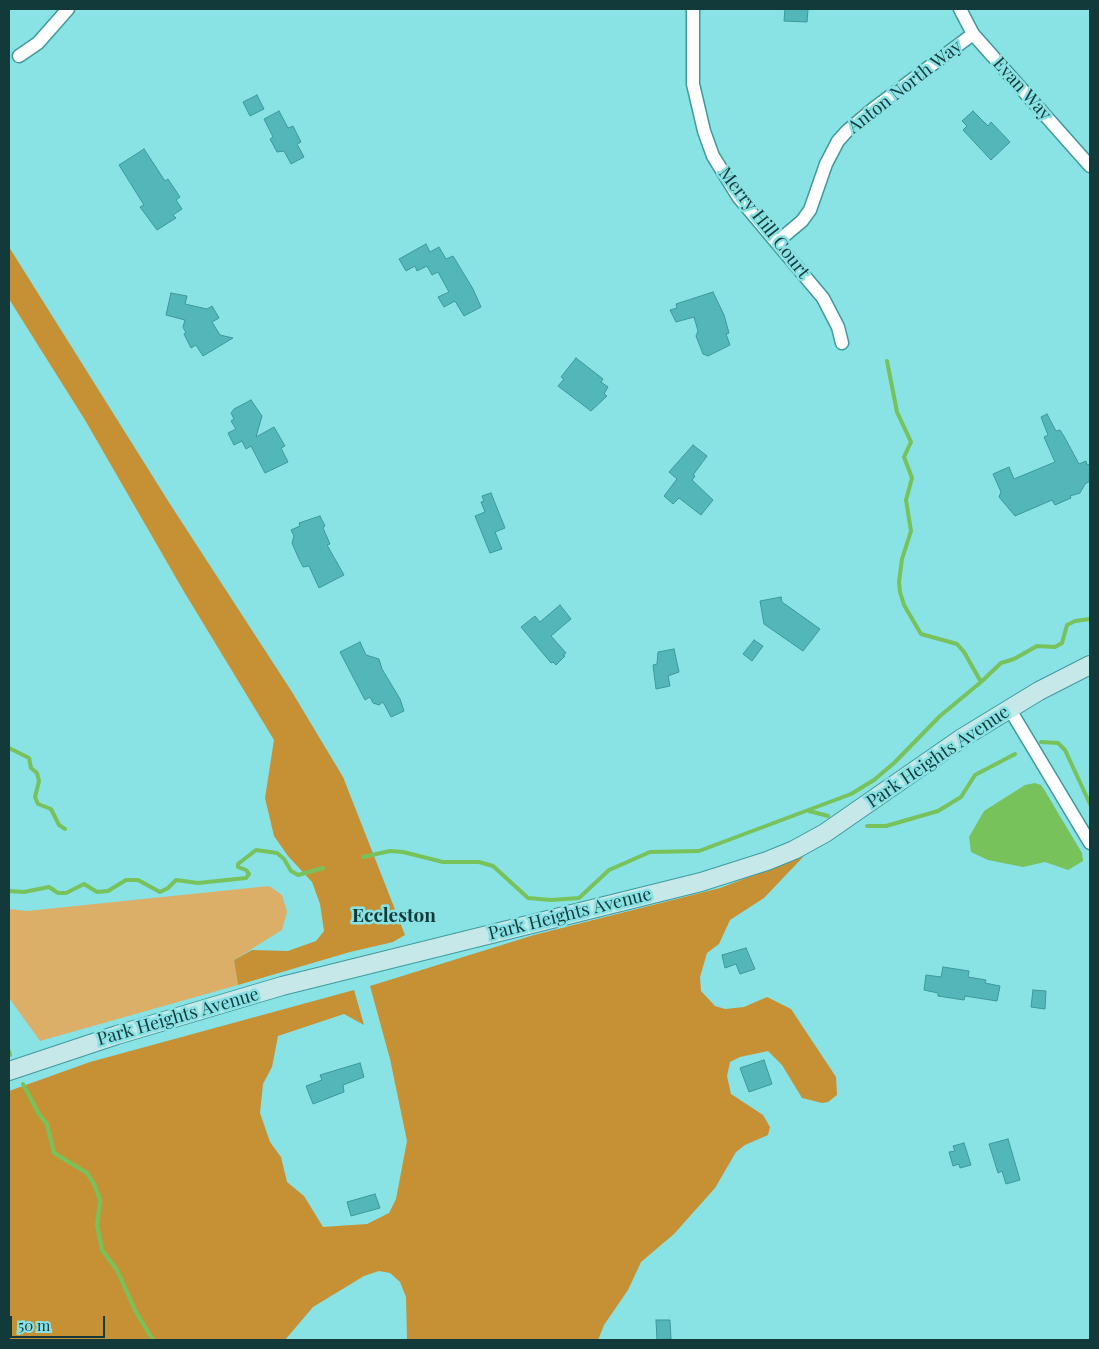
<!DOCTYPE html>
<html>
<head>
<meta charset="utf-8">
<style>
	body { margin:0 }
	#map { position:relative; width:1099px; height:1349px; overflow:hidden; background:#89e2e4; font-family:"Playfair Display",serif }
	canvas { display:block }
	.frame { position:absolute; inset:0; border:10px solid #133a3b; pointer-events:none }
	.scale { position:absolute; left:10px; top:1316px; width:95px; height:22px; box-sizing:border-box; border:2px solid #133a3b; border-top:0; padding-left:6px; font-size:15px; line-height:18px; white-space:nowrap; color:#133a3b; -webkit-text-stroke:4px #89e2e4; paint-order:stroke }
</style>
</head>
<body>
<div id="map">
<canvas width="1099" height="1349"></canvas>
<div class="frame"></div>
<div class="scale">50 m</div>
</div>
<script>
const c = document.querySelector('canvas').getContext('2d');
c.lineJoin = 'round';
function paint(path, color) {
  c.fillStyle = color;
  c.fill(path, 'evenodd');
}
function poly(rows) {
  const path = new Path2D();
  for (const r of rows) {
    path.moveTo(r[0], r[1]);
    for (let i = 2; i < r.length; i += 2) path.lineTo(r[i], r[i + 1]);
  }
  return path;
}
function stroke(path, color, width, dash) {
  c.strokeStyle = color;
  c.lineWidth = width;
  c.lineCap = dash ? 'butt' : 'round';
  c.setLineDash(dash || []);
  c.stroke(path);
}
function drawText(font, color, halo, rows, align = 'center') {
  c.font = font + ' "Playfair Display",serif';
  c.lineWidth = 5;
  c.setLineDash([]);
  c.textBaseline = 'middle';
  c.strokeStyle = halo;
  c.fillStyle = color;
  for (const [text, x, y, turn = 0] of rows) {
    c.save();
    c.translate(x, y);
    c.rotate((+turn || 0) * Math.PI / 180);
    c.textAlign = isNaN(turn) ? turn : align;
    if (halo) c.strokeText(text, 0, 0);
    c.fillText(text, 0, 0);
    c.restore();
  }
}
const green = poly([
	[269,886,282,895,287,912,282,930,234,960,238,985,40,1041,9,998,9,909,27,911]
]);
const forest = poly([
	[9,247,170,504,292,692,343,777,405,935,393,942,350,952,238,985,234,960,252,950,288,951,316,941,324,931,320,904,312,882,288,856,274,836,265,798,274,740,183,590,85,420,9,299],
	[804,856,764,898,730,920,719,944,707,953,700,977,701,991,715,1006,725,1009,744,1007,767,997,791,1009,836,1077,837,1095,828,1102,822,1103,802,1098,782,1065,768,1051,740,1057,730,1062,727,1076,731,1094,763,1115,770,1127,768,1135,745,1145,736,1152,715,1188,674,1234,641,1262,628,1290,604,1325,598,1340,407,1340,406,1297,400,1282,390,1273,379,1271,364,1276,313,1307,285,1340,9,1340,9,1091,90,1062,354,990,364,1025,344,1014,278,1036,272,1067,263,1084,260,1113,270,1142,281,1157,287,1182,304,1196,323,1227,367,1224,389,1213,396,1199,407,1141,390,1059,370,986,534,935,720,888]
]);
const water = poly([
	[1035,783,1041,785,1045,791,1082,853,1083,861,1068,870,1045,862,1023,867,988,860,971,852,969,837,984,811,1025,785]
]);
const stream = poly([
	[887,361,897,412,911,442,904,457,912,478,906,500,911,531,902,559,899,582,900,592,904,605,921,634,957,644,964,652,981,682],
	[1041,742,1058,743,1065,750,1090,804],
	[9,748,29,758,31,768,37,773,39,781,35,797,38,804,51,809,59,825,65,829],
	[809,811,828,816],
	[867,826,886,826,938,811,961,797,975,775,1015,754],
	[363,857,390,851,403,852,443,862,479,862,493,866,528,898,551,900,579,898,609,870,650,852,699,851,851,794,874,780,894,763,940,716,981,682,1001,663,1014,659,1037,646,1055,647,1062,643,1067,625,1075,621,1090,619],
	[9,891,24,892,49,887,58,893,66,893,84,884,97,892,108,891,126,880,138,880,160,892,168,888,176,880,198,883,246,878,249,874,246,870,238,867,238,864,256,850,277,853,284,859,291,871,298,875,323,868],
	[9,1051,10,1055],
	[23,1084,39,1114,47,1124,54,1153,87,1173,95,1186,100,1200,97,1225,102,1250,117,1270,136,1312,153,1340]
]);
const building = poly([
	[785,9,808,9,807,22,784,21,785,9],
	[257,95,264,109,250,116,243,102,257,95],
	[279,111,288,128,293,126,301,142,297,144,304,157,291,164,284,151,277,152,270,139,273,137,264,119,279,111],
	[973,111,988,126,991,122,1010,142,991,160,963,130,967,126,962,121,973,111],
	[144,149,165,181,168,179,180,197,176,200,182,209,173,215,176,218,157,230,140,207,144,205,119,165,144,149],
	[426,244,430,252,439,247,446,259,453,256,473,289,481,307,464,316,455,301,444,307,438,297,449,292,438,272,432,275,427,266,417,271,415,266,406,271,399,259,426,244],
	[713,292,724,315,729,333,726,334,730,345,708,356,703,354,698,341,696,336,698,331,694,317,676,322,670,310,677,308,676,304,713,292],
	[171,293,187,296,185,304,207,309,212,306,219,318,212,322,220,335,233,338,203,356,196,345,191,348,184,334,186,333,183,327,185,320,166,315,171,293],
	[576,358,603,379,601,382,608,387,604,394,607,396,591,411,558,386,564,379,561,377,576,358],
	[251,400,262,416,256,437,274,427,285,446,281,448,288,462,265,473,251,446,246,449,242,441,234,445,228,433,236,429,231,421,234,419,231,413,234,409,251,400],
	[1047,414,1056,431,1060,430,1065,438,1079,464,1086,461,1087,465,1090,464,1090,481,1085,484,1080,493,1070,496,1071,498,1055,505,1052,500,1015,516,999,497,1001,492,993,474,1009,467,1014,479,1055,462,1044,437,1048,435,1041,417,1047,414],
	[693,445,707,456,693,475,695,476,692,480,713,500,701,515,679,498,673,504,664,496,677,479,669,472,693,445],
	[491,493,505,528,495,532,502,549,490,553,475,516,485,512,481,502,484,501,482,496,491,493],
	[320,516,325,526,323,528,330,544,327,545,344,575,319,588,309,566,303,567,298,557,292,543,294,536,291,530,300,526,299,523,320,516],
	[781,597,782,602,820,629,803,651,764,624,760,601,781,597],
	[560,605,571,619,551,636,566,653,563,655,565,656,556,665,553,662,551,663,521,627,535,616,540,622,560,605],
	[754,640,763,646,752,661,743,654,754,640],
	[360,642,366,655,379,659,382,669,400,699,404,711,391,717,383,702,379,705,373,703,370,697,365,700,340,652,360,642],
	[674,649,679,672,668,676,670,686,656,689,653,665,657,664,658,652,674,649],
	[746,948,755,969,740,974,736,964,725,968,722,955,746,948],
	[943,967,969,971,968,977,986,980,985,983,1000,986,997,1001,965,996,964,1000,938,996,938,993,924,990,926,975,941,977,943,967],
	[1033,990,1046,991,1045,1009,1031,1007,1033,990],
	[764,1060,772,1084,749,1092,740,1068,764,1060],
	[360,1063,364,1077,343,1085,344,1092,313,1104,306,1086,322,1080,320,1075,360,1063],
	[1008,1139,1020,1180,1006,1184,1002,1171,998,1173,989,1144,1008,1139],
	[964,1143,971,1165,960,1168,959,1164,953,1166,949,1152,955,1151,953,1146,964,1143],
	[375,1194,380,1208,351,1216,347,1202,375,1194],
	[656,1320,670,1320,671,1339,657,1340,656,1320]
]);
const street = poly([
	[693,9,693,84,704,131,713,156,739,198,823,298,838,327,842,343],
	[960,9,973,34,1090,166],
	[19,56,38,43,68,9],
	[777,242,802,221,810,210,826,164,838,141,847,131,873,109,973,34],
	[1009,708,1090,843]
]);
const secondary = poly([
	[9,1071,117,1035,282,986,701,882,767,861,794,850,825,833,962,738,1039,691,1090,665]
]);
const streetNames = [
	["Anton North Way",905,87,-38],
	["Evan Way",1022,89,48],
	["Merry Hill Court",764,223,52],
	["Park Heights Avenue",938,757,-34],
	["Park Heights Avenue",570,914,-14],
	["Park Heights Avenue",178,1017,-16]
];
const neighbourhoodNames = [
	["Eccleston",394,916]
];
paint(green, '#dcaf68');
paint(forest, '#c69135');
paint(water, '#78c25c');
stroke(stream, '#78c25c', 4);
paint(building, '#53b7ba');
stroke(building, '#3c989a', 1);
stroke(street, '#3f9a9d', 15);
stroke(secondary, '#3f9a9d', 20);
stroke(street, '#fff', 12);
stroke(secondary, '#c7e8e9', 18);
drawText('18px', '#133a3b', '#89e2e4', streetNames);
drawText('bold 19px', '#133a3b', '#89e2e4', neighbourhoodNames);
</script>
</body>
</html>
